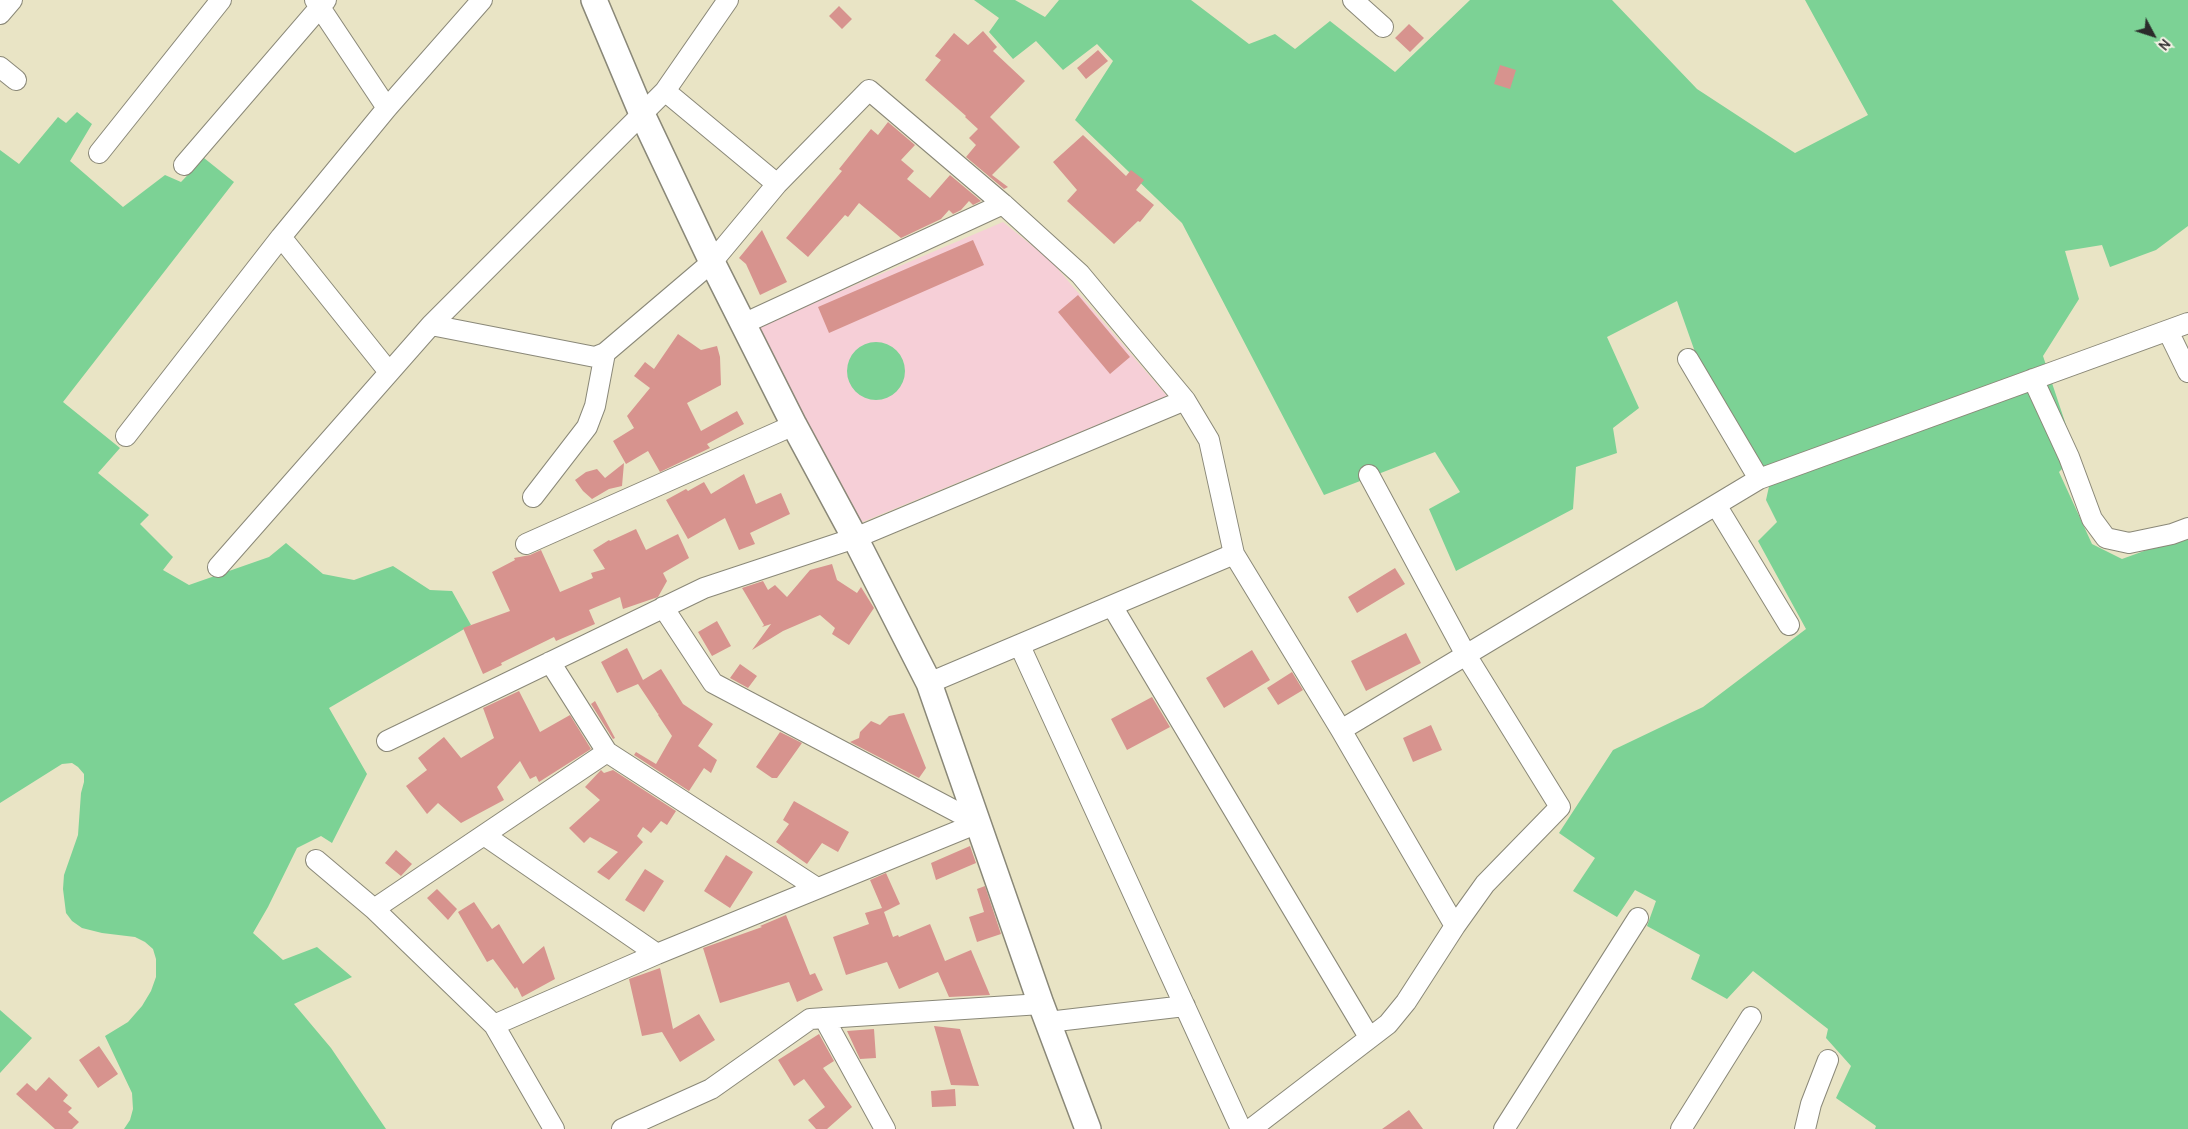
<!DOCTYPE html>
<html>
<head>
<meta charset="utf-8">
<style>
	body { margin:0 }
	#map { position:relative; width:2188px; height:1129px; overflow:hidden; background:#e9e4c5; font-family:Delius,sans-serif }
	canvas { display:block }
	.north { position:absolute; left:2128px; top:10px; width:50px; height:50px; -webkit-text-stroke:4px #f7f3e8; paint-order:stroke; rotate:130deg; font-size:14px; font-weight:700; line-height:20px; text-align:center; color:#2b2b2b }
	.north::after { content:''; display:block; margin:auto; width:18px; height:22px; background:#2b2b2b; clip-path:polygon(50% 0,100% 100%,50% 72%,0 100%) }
</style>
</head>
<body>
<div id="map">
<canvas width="2188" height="1129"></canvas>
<div class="north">N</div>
</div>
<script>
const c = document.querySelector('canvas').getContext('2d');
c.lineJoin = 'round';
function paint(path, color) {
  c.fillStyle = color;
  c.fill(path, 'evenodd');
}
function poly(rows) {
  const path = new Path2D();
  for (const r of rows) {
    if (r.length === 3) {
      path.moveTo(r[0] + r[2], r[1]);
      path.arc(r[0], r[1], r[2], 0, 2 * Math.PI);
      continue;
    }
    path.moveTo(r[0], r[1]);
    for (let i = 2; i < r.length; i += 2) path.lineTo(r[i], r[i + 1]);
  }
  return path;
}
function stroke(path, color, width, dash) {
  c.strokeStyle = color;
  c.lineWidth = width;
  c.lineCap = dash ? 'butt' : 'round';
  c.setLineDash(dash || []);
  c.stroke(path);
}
const built = poly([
	[1003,222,1051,261,1167,396,848,528,747,331]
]);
const green = poly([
	[974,0,1015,0,1045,17,1059,0,1191,0,1249,44,1275,34,1295,49,1330,21,1395,72,1470,0,1612,0,1697,89,1795,153,1868,115,1805,0,2188,0,2188,226,2156,250,2110,267,2102,245,2065,251,2079,299,2043,356,2076,455,2059,472,2092,544,2122,559,2188,535,2188,1129,1875,1129,1876,1126,1836,1098,1851,1066,1826,1038,1828,1029,1753,971,1727,999,1691,979,1700,955,1647,926,1656,901,1635,890,1617,917,1573,891,1595,858,1559,833,1613,750,1703,707,1806,629,1758,541,1777,522,1766,500,1770,482,1695,352,1677,301,1607,337,1639,408,1613,428,1617,453,1576,467,1573,509,1456,571,1429,509,1460,492,1435,452,1324,495,1182,223,1075,120,1113,61,1097,44,1063,70,1036,41,1013,59,989,32,999,18],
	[77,112,92,124,70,161,123,207,165,175,181,182,204,158,234,182,63,402,120,448,98,473,149,515,140,524,173,557,163,570,189,585,269,557,286,543,323,574,354,580,393,566,430,590,452,591,471,625,329,708,367,774,332,843,321,836,297,848,268,907,253,933,283,960,317,947,352,977,294,1004,331,1048,386,1129,124,1129,130,1120,133,1109,132,1093,105,1036,128,1022,142,1006,151,991,156,977,156,959,153,949,145,942,135,937,102,933,82,928,72,921,66,913,63,889,64,875,78,835,81,793,84,782,84,774,78,767,72,763,62,764,0,803,0,150,19,164,58,117,66,123],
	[876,371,29],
	[0,1010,32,1038,0,1073]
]);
const building = poly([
	[839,6,852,19,842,29,829,16],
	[1409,24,1424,38,1410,52,1395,38],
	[983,31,997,47,993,51,1025,81,990,117,1020,147,992,175,1008,187,1004,189,966,157,976,145,969,138,978,129,965,117,966,116,925,80,941,60,935,56,954,33,968,45],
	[1098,50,1108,61,1086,79,1077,68],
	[1500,65,1516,70,1510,89,1494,84],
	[888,122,915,145,901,160,914,171,907,179,930,198,950,175,981,201,973,205,969,201,961,210,953,214,949,210,941,219,901,238,859,203,848,217,845,215,808,257,786,238,842,171,839,169,871,129,878,135],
	[1083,135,1126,176,1131,170,1144,180,1136,190,1154,205,1140,222,1138,221,1114,244,1067,201,1077,190,1053,162],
	[762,230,787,282,760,295,746,264,739,258],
	[973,240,984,265,829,333,818,307],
	[1078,295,1130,357,1110,374,1058,312],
	[678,334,701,350,717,346,720,357,721,385,687,403,701,431,737,411,744,424,707,444,710,448,660,472,648,451,626,464,613,441,634,428,627,416,650,388,634,376,645,362,654,369],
	[624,463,622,486,609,489,592,499,583,491,575,480,586,472,597,469,605,478],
	[744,474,756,504,781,493,790,514,750,533,755,544,739,550,725,518,688,539,666,500,686,489,688,491,704,482,711,494],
	[636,529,646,550,678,534,689,558,663,573,667,581,658,597,623,609,620,597,589,610,595,624,556,641,554,637,501,663,502,665,483,674,463,628,510,611,492,572,515,560,514,558,530,555,541,550,560,592,593,578,591,573,605,569,593,550,609,540,610,541],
	[832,564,837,580,857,593,861,587,874,608,849,645,832,634,835,628,820,615,783,631,752,650,771,624,762,627,764,625,742,588,763,581,768,590,775,585,787,597,810,570],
	[1395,568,1405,584,1357,613,1348,597],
	[717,621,731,646,712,656,698,632],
	[1406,633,1421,663,1366,691,1351,661],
	[627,648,643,680,661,669,683,704,713,724,698,746,717,760,711,773,704,768,689,791,634,755,636,752,656,764,672,736,658,715,659,713,658,714,638,684,617,693,601,662],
	[1252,650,1270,680,1224,708,1206,678],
	[740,664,757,676,748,688,730,678],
	[1292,672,1303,690,1278,705,1267,688],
	[519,691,540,732,570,715,591,749,539,782,536,776,530,779,520,761,497,787,504,800,461,823,438,803,427,814,406,786,427,770,418,758,444,737,461,758,494,738,483,708],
	[1152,697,1170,727,1127,750,1111,719],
	[595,701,615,738,613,739,591,704],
	[904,713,926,768,919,778,850,742,859,738,860,732,871,721,880,725,889,716],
	[1431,725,1442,750,1413,762,1403,738],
	[780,732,802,743,777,778,772,778,756,767],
	[601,770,604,773,613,770,676,811,667,825,661,821,651,833,643,827,637,836,643,842,609,880,597,872,618,852,590,837,584,843,569,828,600,800,585,787],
	[794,801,849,832,838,852,822,843,807,864,776,842,789,824,783,820],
	[970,846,976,863,936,880,931,863],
	[396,850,412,864,401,876,385,863],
	[726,855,753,872,730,908,704,891],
	[645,869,664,881,644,912,625,900],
	[886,873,900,904,884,912,893,937,898,935,899,937,930,924,945,961,971,950,990,995,949,997,938,972,899,989,887,962,846,975,833,937,869,924,865,913,882,908,870,880],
	[985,886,1001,934,977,942,969,917,984,912,977,889],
	[437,889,457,909,448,920,427,898],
	[474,902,492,929,499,924,523,964,544,946,555,979,522,997,517,987,515,989,493,959,487,962,458,912],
	[786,915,810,975,815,973,823,990,797,1002,789,982,720,1003,703,948,762,927,760,926],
	[660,968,673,1029,699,1014,715,1040,680,1062,662,1032,642,1036,629,979],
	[934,1026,960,1029,979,1086,951,1085],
	[874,1029,876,1058,860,1059,847,1031],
	[819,1034,834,1061,823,1068,852,1107,827,1129,816,1129,808,1120,825,1107,804,1079,794,1086,778,1060],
	[99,1046,118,1074,98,1088,79,1060],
	[49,1077,68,1095,63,1101,72,1108,68,1112,79,1122,72,1129,55,1129,16,1094,27,1083,36,1091],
	[955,1089,956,1106,932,1107,931,1091],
	[1409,1110,1423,1129,1382,1129]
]);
const minor = poly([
	[315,0,387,108],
	[1353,0,1383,27],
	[0,14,12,0],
	[0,67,16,80],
	[665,91,777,184],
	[99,153,221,0],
	[184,165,326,0],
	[281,237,389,372],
	[743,324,1003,204],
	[431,325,595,357,605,353,712,262,777,184,869,90,1003,204,1080,274,1185,400,1209,440,1234,554,1341,730,1455,926],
	[2168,331,2188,372],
	[1688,359,1759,479],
	[2033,379,2069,457,2092,519,2106,538,2129,543,2172,534,2188,528],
	[126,436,281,237,387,108,482,0],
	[533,497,587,427,595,406,605,353],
	[1716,505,1789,625],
	[526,544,794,425],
	[218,567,431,325,665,91,728,0],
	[1112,606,1369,1037],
	[663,607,713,683,978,823],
	[1020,646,1241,1129],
	[550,662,607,752,817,888],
	[929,683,1234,554],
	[1341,730,1759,479,2188,323],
	[387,741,704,588,855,538,1185,400],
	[484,835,657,954],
	[316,860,374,909,494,1025,554,1129],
	[374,909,607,752],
	[824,1018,885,1129],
	[1048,1022,1185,1006],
	[494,1025,657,954,978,823],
	[622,1129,711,1089,810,1019,1041,1004],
	[1251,1129,1388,1024,1406,1002,1455,926,1485,884,1560,807,1466,655,1369,475],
	[1504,1129,1638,918],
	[1681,1129,1751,1017],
	[1805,1129,1811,1104,1828,1060]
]);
const tertiary = poly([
	[594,0,642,114,712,262,794,425,855,538,929,683,1041,1004,1088,1129]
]);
paint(built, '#f6cfd7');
paint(green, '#7cd295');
paint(building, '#d7938e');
stroke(minor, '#8a8878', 22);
stroke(tertiary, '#8a8878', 28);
stroke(minor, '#fff', 20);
stroke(tertiary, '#fff', 25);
</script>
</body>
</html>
